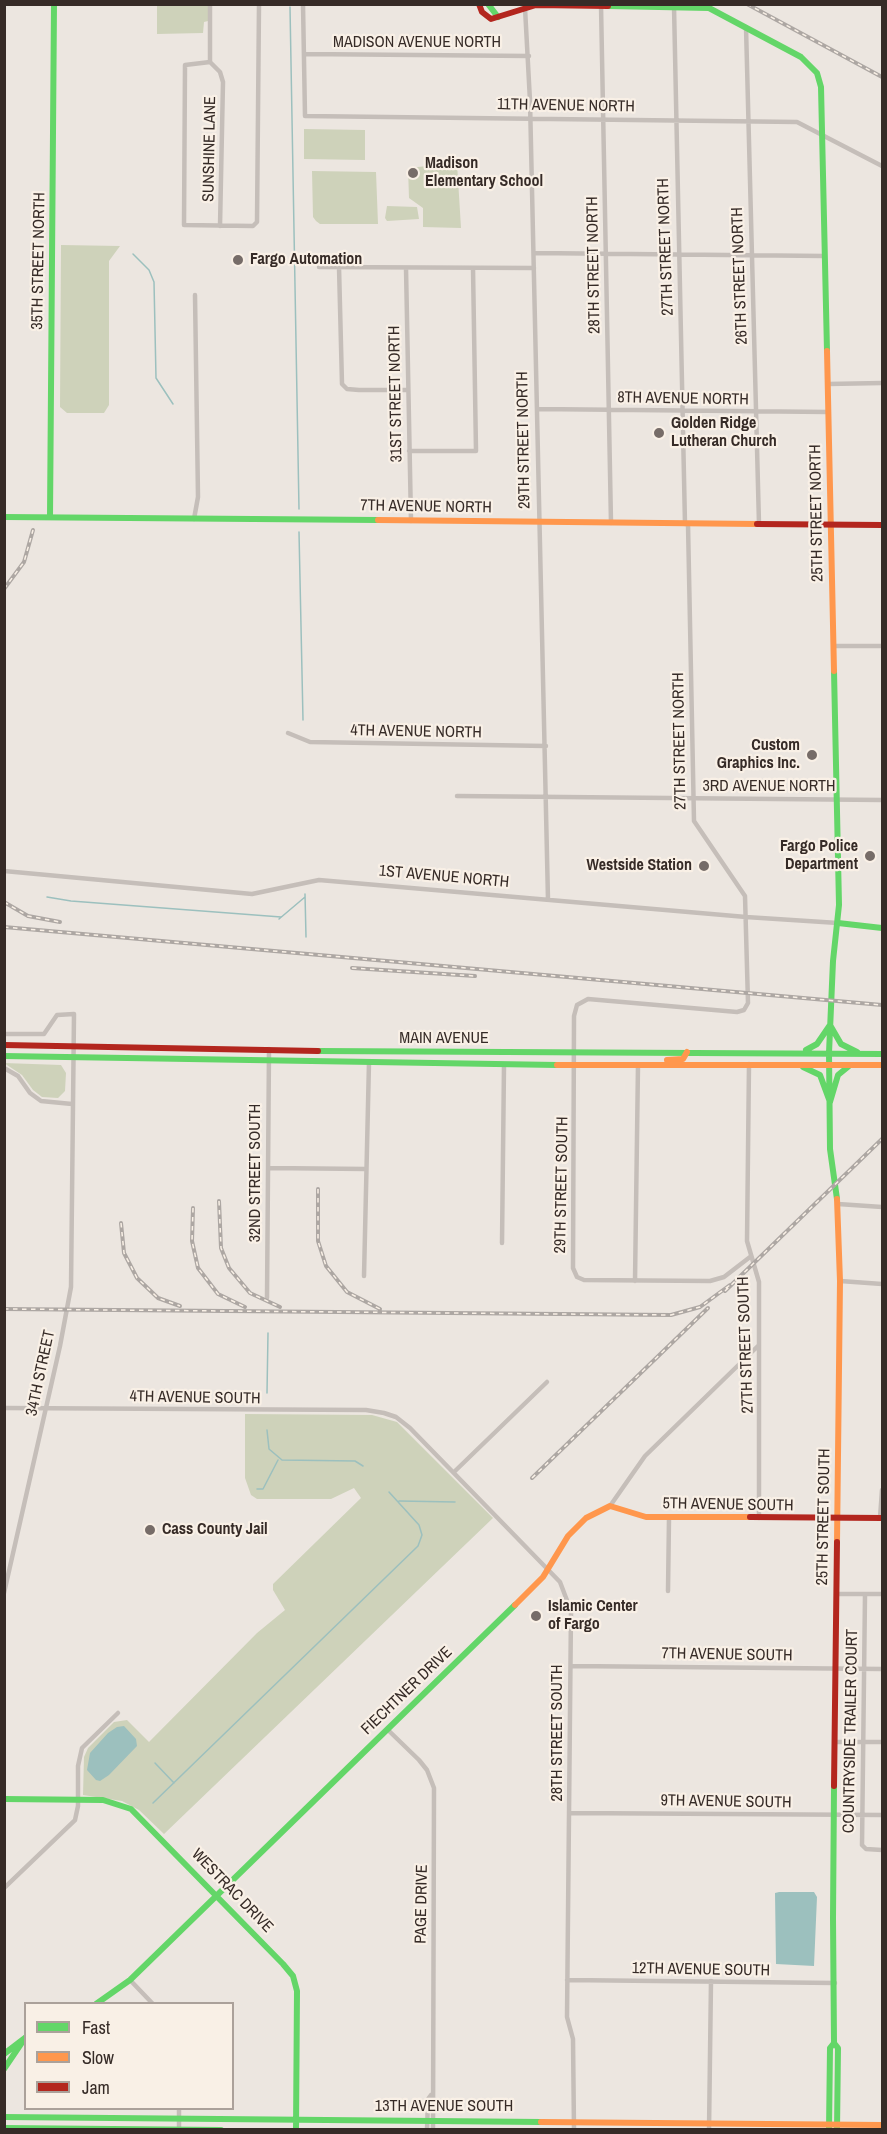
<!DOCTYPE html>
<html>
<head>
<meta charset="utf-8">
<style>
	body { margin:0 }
	#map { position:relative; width:887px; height:2134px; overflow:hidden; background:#ece6e0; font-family:"Archivo Narrow",sans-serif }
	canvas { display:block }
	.frame { position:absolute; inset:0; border:6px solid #362b27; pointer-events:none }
	.legend { position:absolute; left:24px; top:2002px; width:210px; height:108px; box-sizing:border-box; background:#f9f0e6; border:2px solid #aba19a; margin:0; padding:8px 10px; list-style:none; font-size:18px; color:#362b27 }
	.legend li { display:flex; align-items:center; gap:12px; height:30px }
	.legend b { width:30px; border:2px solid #aba19a }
</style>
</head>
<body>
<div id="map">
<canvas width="887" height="2134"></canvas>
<div class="frame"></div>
<ul class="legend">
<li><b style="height:8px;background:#63d668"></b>Fast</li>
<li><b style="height:8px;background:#ff974d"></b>Slow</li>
<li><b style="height:8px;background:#b3261e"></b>Jam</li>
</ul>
</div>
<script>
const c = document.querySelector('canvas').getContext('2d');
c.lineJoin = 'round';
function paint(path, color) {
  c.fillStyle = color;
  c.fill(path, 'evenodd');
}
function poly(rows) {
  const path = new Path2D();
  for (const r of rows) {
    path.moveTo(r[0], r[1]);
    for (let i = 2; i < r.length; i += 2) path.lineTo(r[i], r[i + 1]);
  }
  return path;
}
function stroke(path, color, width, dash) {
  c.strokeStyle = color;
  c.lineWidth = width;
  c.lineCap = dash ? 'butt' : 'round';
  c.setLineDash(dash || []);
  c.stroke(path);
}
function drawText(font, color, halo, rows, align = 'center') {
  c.font = font + ' "Archivo Narrow",sans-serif';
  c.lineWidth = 4.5;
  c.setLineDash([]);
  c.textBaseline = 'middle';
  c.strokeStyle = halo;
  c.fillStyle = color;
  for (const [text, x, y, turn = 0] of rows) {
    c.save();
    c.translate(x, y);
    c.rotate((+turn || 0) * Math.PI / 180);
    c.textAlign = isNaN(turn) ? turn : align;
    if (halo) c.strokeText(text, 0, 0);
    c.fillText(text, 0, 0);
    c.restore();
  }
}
const green = poly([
	[157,5,208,5,208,21,204,22,203,33,157,34],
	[304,129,365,130,365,160,304,159],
	[457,163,461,228,423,227,423,208,409,198,408,168],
	[312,171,376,172,378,224,320,224,316,221,313,217],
	[387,206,417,207,419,219,387,221,385,218],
	[61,245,120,246,109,261,109,405,104,413,67,413,60,407],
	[4,1063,61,1065,66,1073,65,1091,58,1098,42,1097,33,1090,22,1075],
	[245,1414,372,1415,397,1422,493,1518,164,1834,139,1810,122,1801,83,1795,84,1757,88,1748,114,1722,127,1720,149,1742,257,1633,285,1610,273,1590,273,1584,361,1498,354,1488,331,1499,257,1499,251,1495,245,1478]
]);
const water = poly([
	[124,1726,136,1739,137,1746,109,1775,100,1781,96,1780,87,1770,90,1753,108,1733,117,1727],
	[779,1892,814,1892,817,1897,814,1966,776,1964,775,1893]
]);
const stream = poly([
	[290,7,299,509],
	[133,254,149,270,154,282,156,378,173,404],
	[299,532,303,720],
	[305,894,306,937],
	[47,897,71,901,281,917],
	[279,919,305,897],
	[267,1393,268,1333],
	[267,1430,269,1449,282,1460,355,1461,363,1466],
	[257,1489,263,1489,278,1460],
	[399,1501,455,1502],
	[155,1763,174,1783],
	[153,1803,418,1546,422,1535,419,1525,389,1492]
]);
const street = poly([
	[210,4,210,62,220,72,223,82,220,226],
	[303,4,305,116,797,122,882,166],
	[601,5,611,523],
	[674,6,685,524],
	[525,8,530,101,548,900],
	[746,27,759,524],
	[304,54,529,56],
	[210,62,185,65,184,225,253,226,257,222,259,4],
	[534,253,824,256],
	[319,267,534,268],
	[339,267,342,384,347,389,359,390,408,390],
	[406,268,411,521],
	[828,384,882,383],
	[537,409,828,412],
	[409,451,476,451,473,268],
	[194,519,198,497,195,295],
	[688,524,694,821,745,896,748,1003,744,1010,737,1012,588,999,577,1005,574,1016,573,1268,577,1277,584,1280,710,1281,724,1277,750,1257],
	[834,646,882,646],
	[288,733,310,742,546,746],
	[457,796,882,800],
	[4,871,252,894,319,880,746,917,838,923],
	[4,1034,44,1034,57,1015,74,1014,71,1287,60,1346,4,1593],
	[749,1064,747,1241,759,1282,759,1518],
	[4,1068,18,1076,30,1093,41,1101,72,1104],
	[268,1168,366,1169],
	[838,1204,882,1207],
	[502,1243,504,1065],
	[364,1276,369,1062],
	[635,1281,638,1065],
	[840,1281,882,1284],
	[267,1298,269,1049],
	[4,1408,366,1410,384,1413,396,1417,410,1428,560,1582,571,1611,567,2017,573,2039,574,2130],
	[454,1472,547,1382],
	[610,1506,645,1456,759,1345],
	[880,1518,882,1490],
	[668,1591,669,1518],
	[837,1594,882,1594],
	[865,1595,862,1845,866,1849,882,1850],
	[571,1666,882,1669],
	[388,1730,419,1760,427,1770,434,1788,433,2130],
	[836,1742,882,1742],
	[569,1813,882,1815],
	[4,1888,75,1820,78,1806,78,1766,82,1748,118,1713],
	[130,1980,153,2004],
	[567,1980,835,1983],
	[179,2108,179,2130],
	[427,2130,428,2099,431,2095],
	[709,2130,711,1981]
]);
const fast = poly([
	[488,4,498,17],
	[608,6,709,8,801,57,817,73,821,87,827,351],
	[4,517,378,520],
	[50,517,54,4],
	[834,671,839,905,833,961,829,1053,830,1149,837,1199],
	[838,923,882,928],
	[830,1025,841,1044,857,1052],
	[806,1050,817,1044,830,1025],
	[318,1051,882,1054],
	[4,1056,557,1065],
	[803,1067,820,1075,830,1102],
	[830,1102,838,1075,849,1066],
	[834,1786,833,1918,834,2043,838,2048,837,2130],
	[4,1799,103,1800,131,1809,283,1964,293,1976,297,1991,296,2130],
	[96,2004,130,1980,515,1605],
	[4,2054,25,2038],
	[4,2069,25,2038],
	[4,2117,541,2122],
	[4,2128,221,2130],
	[829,2130,830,2048,834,2043]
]);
const slow = poly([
	[827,351,834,671],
	[378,520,757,524],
	[667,1060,683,1059,687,1052],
	[557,1065,882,1065],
	[837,1542,840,1281,837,1199],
	[515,1605,543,1577,568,1536,586,1518,610,1506,646,1517,750,1517],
	[541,2122,882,2125]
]);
const jam = poly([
	[479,4,482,12,491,19,536,5,608,6],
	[757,524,882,525],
	[4,1045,318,1051],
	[750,1517,882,1518],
	[834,1786,837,1542]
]);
const rail = poly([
	[747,4,882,77],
	[4,589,24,562,33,530],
	[4,902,28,916,60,922],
	[4,927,882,1005],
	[352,968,475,976],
	[318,1189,318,1241,326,1266,347,1292,380,1309],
	[219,1201,221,1248,229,1268,250,1293,280,1307],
	[193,1208,192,1241,198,1268,218,1294,245,1307],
	[121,1223,124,1253,137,1278,158,1298,180,1306],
	[725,1291,882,1139],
	[4,1309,671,1315,700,1307,730,1285],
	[532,1478,708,1308]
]);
const markers = [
	[413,173,6,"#766c68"],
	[238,260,6,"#766c68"],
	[659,433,6,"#766c68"],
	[812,755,6,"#766c68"],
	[870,856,6,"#766c68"],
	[704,866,6,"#766c68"],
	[150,1530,6,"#766c68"],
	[536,1616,6,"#766c68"]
];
const streetNames = [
	["MADISON AVENUE NORTH",417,43],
	["11TH AVENUE NORTH",566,106,1],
	["SUNSHINE LANE",210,149,-89],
	["27TH STREET NORTH",666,247,-92],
	["35TH STREET NORTH",39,261,-89],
	["28TH STREET NORTH",594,265,-91],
	["26TH STREET NORTH",740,276,-92],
	["31ST STREET NORTH",396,394,-91],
	["8TH AVENUE NORTH",683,399,1],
	["29TH STREET NORTH",524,440,-91],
	["7TH AVENUE NORTH",426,507,1],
	["25TH STREET NORTH",817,513,-91],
	["4TH AVENUE NORTH",416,732,1],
	["27TH STREET NORTH",680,741,-91],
	["3RD AVENUE NORTH",769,787],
	["1ST AVENUE NORTH",444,877,5],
	["MAIN AVENUE",444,1039],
	["32ND STREET SOUTH",256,1173,-90],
	["29TH STREET SOUTH",562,1185,-89],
	["27TH STREET SOUTH",746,1345,-92],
	["34TH STREET",41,1373,-78],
	["4TH AVENUE SOUTH",195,1398,1],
	["5TH AVENUE SOUTH",728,1505,1],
	["25TH STREET SOUTH",824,1517,-89],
	["7TH AVENUE SOUTH",727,1655,1],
	["FIECHTNER DRIVE",407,1691,-44],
	["COUNTRYSIDE TRAILER COURT",851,1731,-89],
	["28TH STREET SOUTH",558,1733,-90],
	["9TH AVENUE SOUTH",726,1802,1],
	["WESTRAC DRIVE",232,1891,46],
	["PAGE DRIVE",422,1904,-89],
	["12TH AVENUE SOUTH",701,1970,1],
	["13TH AVENUE SOUTH",444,2107]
];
const poiNames = [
	["Madison",425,164],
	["Elementary School",425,182],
	["Fargo Automation",250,260],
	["Golden Ridge",671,424],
	["Lutheran Church",671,442],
	["Custom",800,746,"right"],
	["Graphics Inc.",800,764,"right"],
	["Fargo Police",858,847,"right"],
	["Department",858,865,"right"],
	["Westside Station",692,866,"right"],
	["Cass County Jail",162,1530],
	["Islamic Center",548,1607],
	["of Fargo",548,1625]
];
paint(green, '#ced2ba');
paint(water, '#9cc0be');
stroke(stream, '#9cc0be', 1.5);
stroke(street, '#c5beb9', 4.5);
stroke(fast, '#63d668', 6);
stroke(slow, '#ff974d', 6);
stroke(jam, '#b3261e', 6);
stroke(rail, '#ada7a3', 4);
stroke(rail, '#f9f0e6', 1.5, [4.5]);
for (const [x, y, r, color] of markers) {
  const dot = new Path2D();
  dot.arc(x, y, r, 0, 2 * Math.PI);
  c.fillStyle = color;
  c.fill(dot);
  stroke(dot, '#f9f0e6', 2);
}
drawText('16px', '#362b27', '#f9f0e6', streetNames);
drawText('bold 16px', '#362b27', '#f9f0e6', poiNames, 'left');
</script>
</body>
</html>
